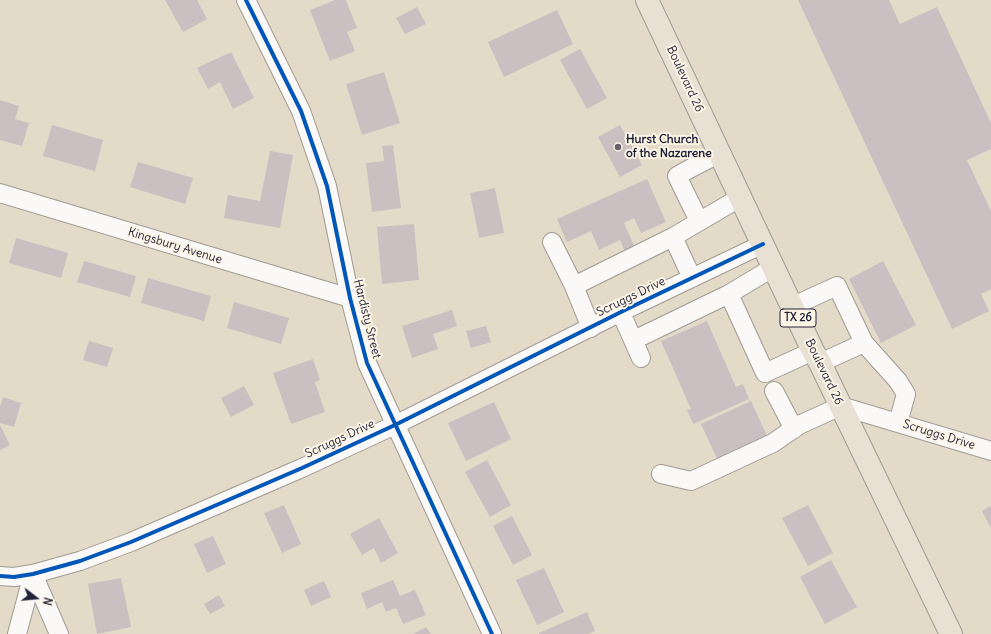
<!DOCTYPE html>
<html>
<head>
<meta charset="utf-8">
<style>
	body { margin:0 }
	#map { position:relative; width:991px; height:634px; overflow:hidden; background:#e3dac8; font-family:Delius,sans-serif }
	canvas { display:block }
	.north { position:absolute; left:16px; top:578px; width:40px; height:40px; -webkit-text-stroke:3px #fcf5e5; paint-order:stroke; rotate:106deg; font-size:11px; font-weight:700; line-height:16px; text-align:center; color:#22223b }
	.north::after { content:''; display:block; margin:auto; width:14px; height:18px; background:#22223b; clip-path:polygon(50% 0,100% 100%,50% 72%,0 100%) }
</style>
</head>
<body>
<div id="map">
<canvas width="991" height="634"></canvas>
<div class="north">N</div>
</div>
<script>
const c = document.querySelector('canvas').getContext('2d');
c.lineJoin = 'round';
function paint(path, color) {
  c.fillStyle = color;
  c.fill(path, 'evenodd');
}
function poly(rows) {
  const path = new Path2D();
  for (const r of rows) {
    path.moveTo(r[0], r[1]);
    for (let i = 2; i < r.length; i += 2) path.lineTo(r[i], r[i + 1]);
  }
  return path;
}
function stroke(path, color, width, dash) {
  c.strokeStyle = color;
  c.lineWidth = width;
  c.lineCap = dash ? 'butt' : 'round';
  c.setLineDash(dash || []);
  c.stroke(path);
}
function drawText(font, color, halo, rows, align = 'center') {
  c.font = font + ' Delius,sans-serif';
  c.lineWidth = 4;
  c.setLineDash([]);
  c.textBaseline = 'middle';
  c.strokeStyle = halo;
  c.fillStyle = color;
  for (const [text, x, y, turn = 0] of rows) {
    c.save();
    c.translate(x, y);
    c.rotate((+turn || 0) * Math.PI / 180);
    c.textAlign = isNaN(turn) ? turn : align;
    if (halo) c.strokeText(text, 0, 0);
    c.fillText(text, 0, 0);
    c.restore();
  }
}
const building = poly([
	[165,0,197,0,207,19,183,32],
	[335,0,346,0,357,28,347,32,355,51,330,61,310,10],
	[798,0,889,0,900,24,937,7,991,123,991,149,967,160,991,211,991,289,981,294,989,311,952,329],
	[417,7,426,24,405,34,396,18],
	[557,10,573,44,504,77,488,42],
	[580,49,607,98,587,109,560,60],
	[231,52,254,98,233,109,220,82,208,89,197,68],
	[384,72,400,123,362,135,346,84],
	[0,100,19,106,15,119,29,123,22,146,0,140],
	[52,125,103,140,95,171,43,156],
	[620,125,642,165,620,177,598,137],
	[393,145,401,208,372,212,366,163,384,161,382,146],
	[270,151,293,155,280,228,224,218,228,195,260,201],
	[138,162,193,178,185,204,130,187],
	[647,179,666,222,641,233,634,218,624,223,636,250,626,254,620,240,599,250,591,231,567,242,557,219],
	[495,188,504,233,479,238,470,193],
	[414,224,419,280,382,284,377,227],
	[16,238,68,253,61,278,9,263],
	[84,261,136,276,130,297,77,282],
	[883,261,916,325,881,343,849,279],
	[148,278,211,296,204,321,141,303],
	[234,302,289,318,281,344,227,328],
	[452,310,457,326,433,334,438,349,412,358,402,326],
	[707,321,736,387,743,384,749,399,693,424,687,410,691,409,661,341],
	[486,326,491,342,471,348,466,331],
	[89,341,113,348,107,367,83,360],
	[313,359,320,380,315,382,325,412,291,424,273,373],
	[244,386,254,405,231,417,221,398],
	[3,397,21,403,14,427,0,423,0,407],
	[751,401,769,440,719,463,701,424],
	[494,402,511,439,466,461,448,423],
	[0,425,10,445,0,450],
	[487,460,511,505,490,517,465,472],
	[284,505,301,544,282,553,264,513],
	[808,505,833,553,808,566,782,518],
	[991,506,991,528,982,511],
	[512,516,532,555,513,565,493,526],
	[379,518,398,553,381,563,374,548,362,555,350,534],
	[213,536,226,564,207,573,194,544],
	[831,560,857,607,825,624,800,577],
	[544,568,564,612,537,625,516,580],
	[121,578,131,627,97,634,88,584],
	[393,580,400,596,415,590,426,615,403,624,396,608,386,612,382,602,367,609,361,593],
	[324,581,331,597,311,606,304,590],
	[219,595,225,606,210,614,204,604],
	[587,612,595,631,588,634,539,634,539,633],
	[426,627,431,634,413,634]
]);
const minor = poly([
	[246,0,301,111,327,186,350,298,367,363,492,634],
	[0,193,350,298],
	[699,221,677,176,693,167,720,153],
	[673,237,692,278],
	[552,242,574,286,591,328],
	[774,267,729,294,765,373,813,351],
	[574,286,673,237,741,197],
	[793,306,837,286,864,343,820,363],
	[621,313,641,358],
	[634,340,729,294],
	[864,343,898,381,906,394,898,423],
	[774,391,794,429],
	[661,474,691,481,773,443,799,425,841,406,991,451],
	[33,574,59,634],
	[0,576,14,577,33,574,80,561,131,542,302,468,395,425,627,309,763,244],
	[17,634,33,574]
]);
const major = poly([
	[647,0,813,351,820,363,951,634]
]);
const cycleway = poly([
	[246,0,301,111,327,186,350,298,367,363,492,634],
	[0,576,14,577,33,574,80,561,131,542,302,468,395,425,627,309,763,244]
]);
const markers = [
	[618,147,4,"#66626c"]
];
const shields = [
	[798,318,36]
];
const shieldNames = [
	["TX 26",798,318]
];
const streetNames = [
	["Boulevard 26",685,79,65],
	["Kingsbury Avenue",175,246,17],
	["Scruggs Drive",631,297,-26],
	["Hardisty Street",367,319,76],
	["Boulevard 26",824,372,64],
	["Scruggs Drive",939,435,17],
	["Scruggs Drive",340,439,-25]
];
const poiNames = [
	["Hurst Church",626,140],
	["of the Nazarene",626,154]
];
paint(building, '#cac0c2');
stroke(minor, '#9f9a93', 20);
stroke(major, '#9f9a93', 24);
stroke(minor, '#fbf9f7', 18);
stroke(major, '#e8e1d3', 22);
stroke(cycleway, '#0057b8', 4);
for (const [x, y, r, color] of markers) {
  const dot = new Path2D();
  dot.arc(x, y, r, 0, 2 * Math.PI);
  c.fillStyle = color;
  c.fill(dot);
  stroke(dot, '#fcf5e5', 1.5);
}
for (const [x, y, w] of shields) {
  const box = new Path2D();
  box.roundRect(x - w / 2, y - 9, w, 18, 3);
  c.fillStyle = '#fcf5e5';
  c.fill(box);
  stroke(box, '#22223b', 1);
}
drawText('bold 11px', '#22223b', null, shieldNames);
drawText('12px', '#22223b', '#fcf5e5', streetNames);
drawText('bold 12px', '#22223b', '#fcf5e5', poiNames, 'left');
</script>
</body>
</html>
